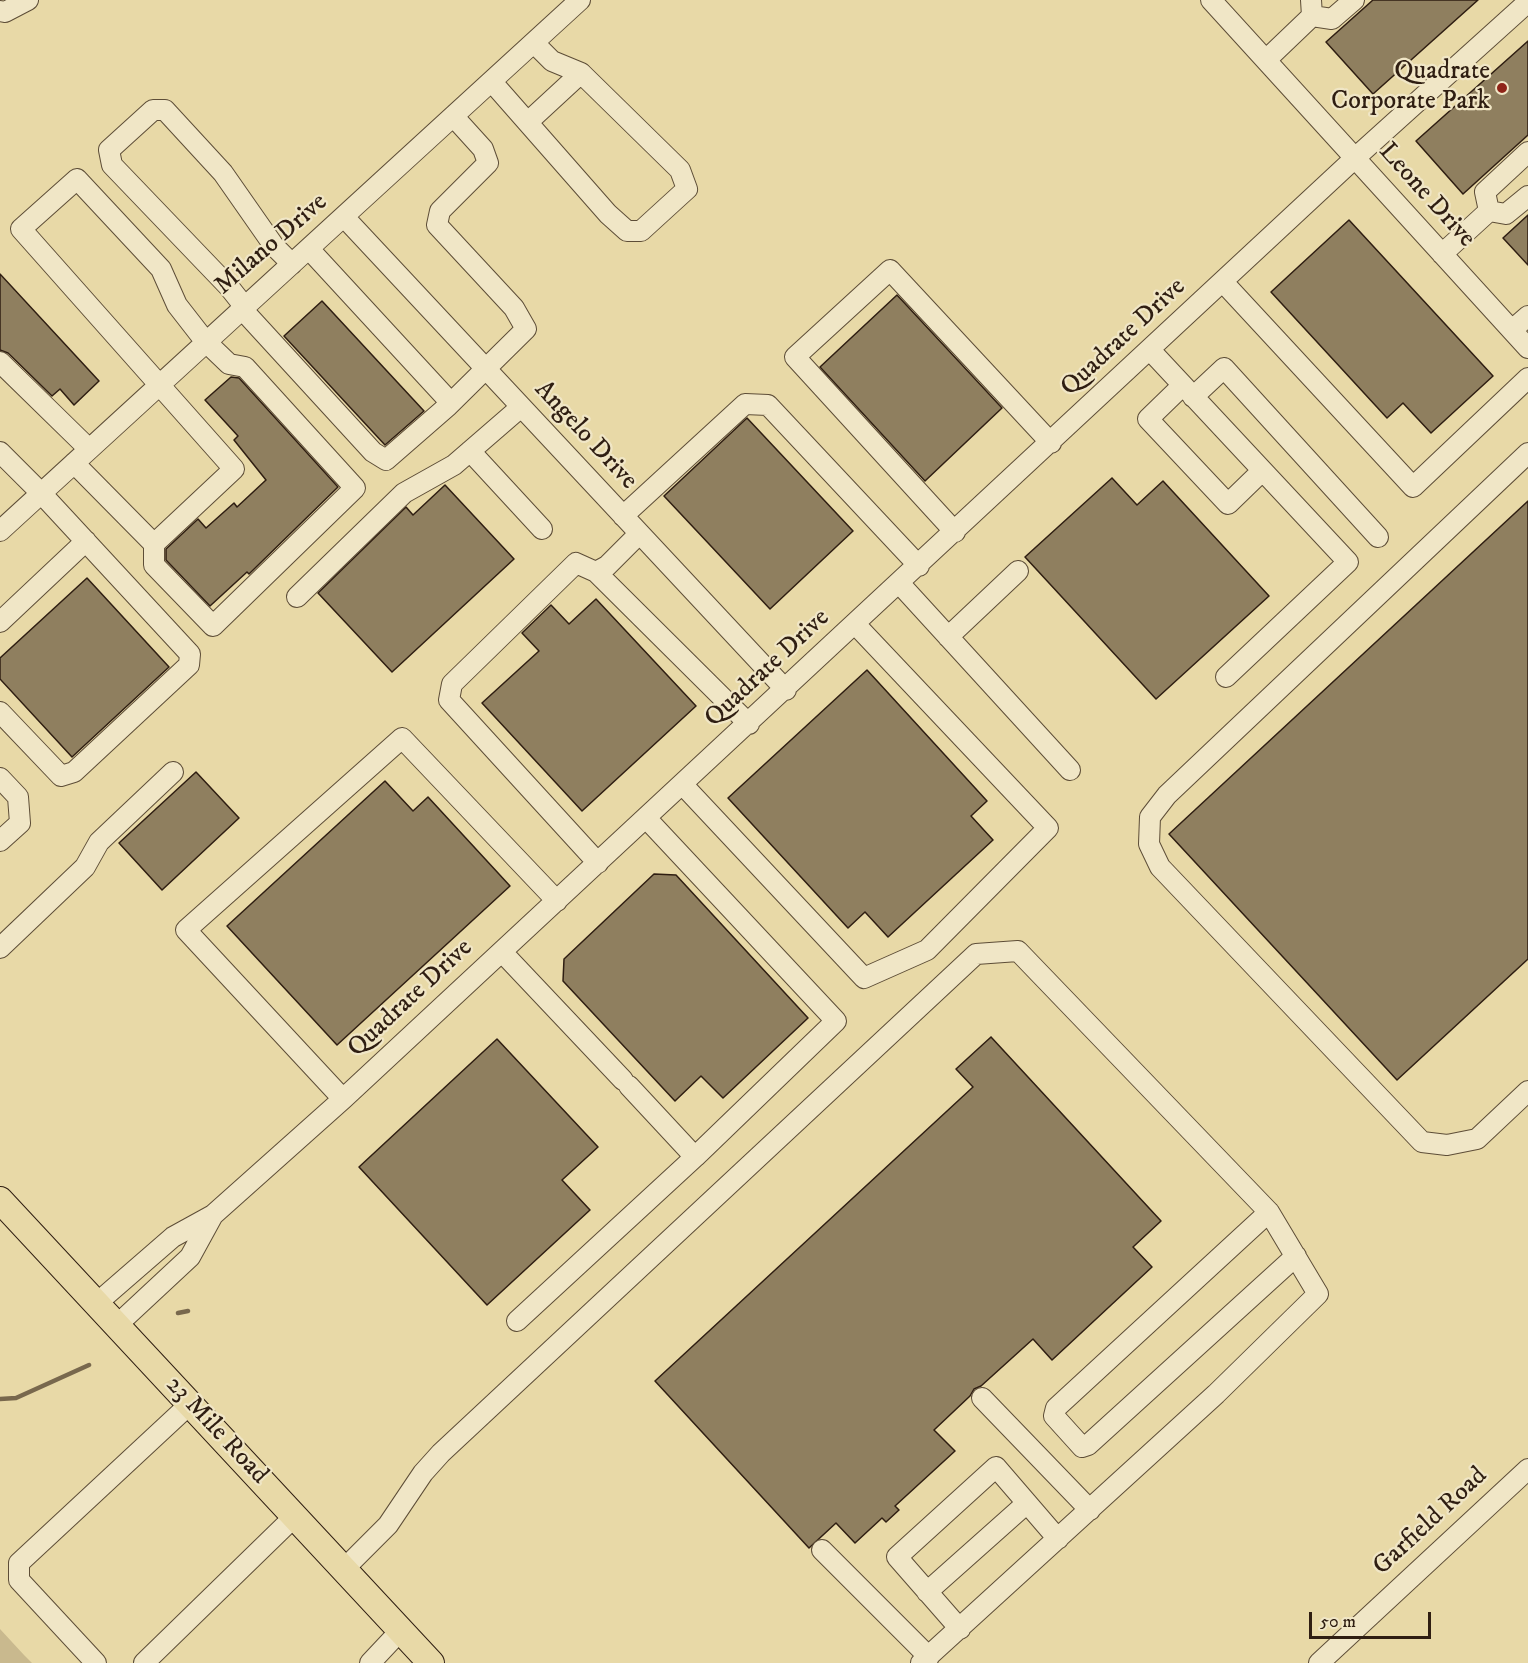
<!DOCTYPE html>
<html>
<head>
<meta charset="utf-8">
<style>
	body { margin:0 }
	#map { position:relative; width:1528px; height:1663px; overflow:hidden; background:#e8d9a7; font-family:"IM FELL DW Pica",serif }
	canvas { display:block }
	.scale { position:absolute; left:1309px; top:1612px; width:122px; height:27px; box-sizing:border-box; border:3px solid #2f1e12; border-top:0; padding-left:8px; font-size:18px; line-height:21px; white-space:nowrap; color:#2f1e12; -webkit-text-stroke:4px #f0e6c6; paint-order:stroke }
</style>
</head>
<body>
<div id="map">
<canvas width="1528" height="1663"></canvas>
<div class="scale">50 m</div>
</div>
<script>
const c = document.querySelector('canvas').getContext('2d');
c.lineJoin = 'round';
function paint(path, color) {
  c.fillStyle = color;
  c.fill(path, 'evenodd');
}
function poly(rows) {
  const path = new Path2D();
  for (const r of rows) {
    path.moveTo(r[0], r[1]);
    for (let i = 2; i < r.length; i += 2) path.lineTo(r[i], r[i + 1]);
  }
  return path;
}
function stroke(path, color, width, dash) {
  c.strokeStyle = color;
  c.lineWidth = width;
  c.lineCap = dash ? 'butt' : 'round';
  c.setLineDash(dash || []);
  c.stroke(path);
}
function drawText(font, color, halo, rows, align = 'center') {
  c.font = font + ' "IM FELL DW Pica",serif';
  c.lineWidth = 4.5;
  c.setLineDash([]);
  c.textBaseline = 'middle';
  c.strokeStyle = halo;
  c.fillStyle = color;
  for (const [text, x, y, turn = 0] of rows) {
    c.save();
    c.translate(x, y);
    c.rotate((+turn || 0) * Math.PI / 180);
    c.textAlign = isNaN(turn) ? turn : align;
    if (halo) c.strokeText(text, 0, 0);
    c.fillText(text, 0, 0);
    c.restore();
  }
}
const green = poly([
	[0,1629,24,1655,32,1663,0,1663]
]);
const stream = poly([
	[178,1313,188,1311],
	[0,1399,16,1398,89,1365]
]);
const building = poly([
	[1373,0,1478,0,1373,94,1326,42,1373,0],
	[1528,41,1528,135,1463,194,1416,141,1528,41],
	[1528,215,1528,265,1503,238,1528,215],
	[1349,220,1493,376,1431,433,1403,403,1387,418,1271,292,1349,220],
	[0,274,99,381,74,405,60,389,52,396,8,353,0,350,0,274],
	[897,295,1002,408,925,481,820,367,897,295],
	[322,301,424,411,385,445,284,336,322,301],
	[231,377,239,378,338,487,249,574,247,572,210,606,166,560,166,549,198,519,206,528,234,503,237,507,266,480,234,440,238,436,205,400,231,377],
	[747,418,853,531,770,609,664,496,747,418],
	[1112,478,1137,505,1163,481,1269,596,1156,699,1025,557,1112,478],
	[445,485,514,559,392,672,318,593,406,507,413,515,445,485],
	[1528,501,1528,959,1397,1080,1169,834,1528,501],
	[87,578,169,667,72,757,0,679,0,658,87,578],
	[596,599,696,706,582,811,482,703,539,651,522,633,551,605,569,624,596,599],
	[867,670,987,801,971,816,993,840,888,937,865,912,848,928,728,798,867,670],
	[196,772,239,818,162,890,119,843,196,772],
	[385,781,413,811,428,797,510,886,337,1045,227,926,385,781],
	[654,874,676,875,808,1018,723,1098,701,1076,675,1101,563,981,564,959,654,874],
	[991,1037,1161,1221,1133,1247,1152,1267,1052,1360,1033,1339,981,1386,974,1389,970,1396,934,1430,955,1451,895,1506,899,1510,886,1522,882,1518,855,1543,836,1523,809,1548,655,1381,973,1087,956,1069,991,1037],
	[497,1039,598,1147,562,1180,590,1210,487,1305,359,1167,497,1039]
]);
const minor = poly([
	[1211,0,1528,348],
	[0,11,5,12,28,0],
	[1312,16,1332,19,1354,0],
	[1266,60,1312,16,1311,0],
	[492,82,608,214,627,231,641,231,687,189,680,170,581,73,552,61,534,43],
	[529,121,581,73],
	[1489,211,1506,214,1528,196],
	[345,218,786,690],
	[309,249,451,403],
	[1442,254,1489,211,1485,192,1528,152],
	[1223,282,1413,487,1528,378],
	[244,306,229,287,112,165,109,150,153,110,165,110,223,173,274,246,292,264],
	[241,308,373,452,386,460,448,406,526,329,514,308,437,225,440,211,488,163,483,149,454,117],
	[1512,330,1528,316],
	[1150,350,1348,562,1226,677],
	[0,362,89,449],
	[1182,386,1148,419,1228,504,1262,471],
	[1193,397,1224,368,1378,537],
	[470,451,542,529],
	[0,452,41,493,190,654,189,665,74,772,61,776,0,712],
	[1528,453,1167,795,1150,817,1149,844,1160,867,1422,1142,1447,1145,1477,1139,1528,1091],
	[74,463,154,544,154,565,213,626,355,488,245,367,229,364,205,341,177,305,161,269,77,179,21,229,234,469,154,544],
	[623,516,745,404,768,405,919,566],
	[0,531,580,0],
	[955,532,795,357,890,270,1051,443],
	[596,572,749,724],
	[900,584,1070,770],
	[297,597,404,493,454,465,521,407],
	[0,622,86,541],
	[948,637,1018,571],
	[0,778,18,797,20,823,0,841],
	[683,785,864,978,927,950,1048,828,856,625],
	[598,863,449,700,452,684,576,563,596,572,607,566,639,534],
	[0,948,85,867,99,842,173,772],
	[502,952,623,1080],
	[629,1086,695,1157,836,1021,647,819],
	[343,1099,186,930,402,738,557,901],
	[1269,1212,1056,1408,1054,1416,1082,1447,1088,1445,1296,1256],
	[213,1215,343,1099,1355,158,1528,2],
	[97,1303,173,1237,213,1215,190,1257,117,1325],
	[517,1321,695,1157],
	[982,1398,1090,1510],
	[822,1550,929,1657],
	[344,1569,388,1525,423,1473,441,1453,976,954,1018,951,1269,1212,1318,1294,1216,1394,921,1663],
	[927,1592,1027,1503],
	[960,1629,897,1557,996,1467,1058,1539],
	[96,1663,19,1580,19,1563,190,1404],
	[144,1663,295,1516],
	[370,1663,401,1630],
	[1319,1663,1528,1469]
]);
const major = poly([
	[0,1200,431,1663]
]);
const markers = [
	[1502,88,6,"#8f2418"]
];
const poiNames = [
	["Quadrate",1490,73],
	["Corporate Park",1490,103]
];
const streetNames = [
	["Leone Drive",1426,196,48],
	["Milano Drive",272,245,-41],
	["Quadrate Drive",1124,338,-43],
	["Angelo Drive",585,436,47],
	["Quadrate Drive",768,669,-43],
	["Quadrate Drive",411,999,-43],
	["23 Mile Road",216,1431,47],
	["Garfield Road",1431,1522,-43]
];
paint(green, '#c9b98e');
stroke(stream, '#78684d', 4.5);
paint(building, '#8f7f5f');
stroke(building, '#2f1e12', 1.5);
stroke(minor, '#5d4d37', 22);
stroke(major, '#2f1e12', 28);
stroke(minor, '#f0e6c6', 20);
stroke(major, '#e8d9a7', 26);
for (const [x, y, r, color] of markers) {
  const dot = new Path2D();
  dot.arc(x, y, r, 0, 2 * Math.PI);
  c.fillStyle = color;
  c.fill(dot);
  stroke(dot, '#f0e6c6', 2);
}
drawText('26px', '#2f1e12', '#f0e6c6', poiNames, 'right');
drawText('26px', '#2f1e12', '#f0e6c6', streetNames);
</script>
</body>
</html>
